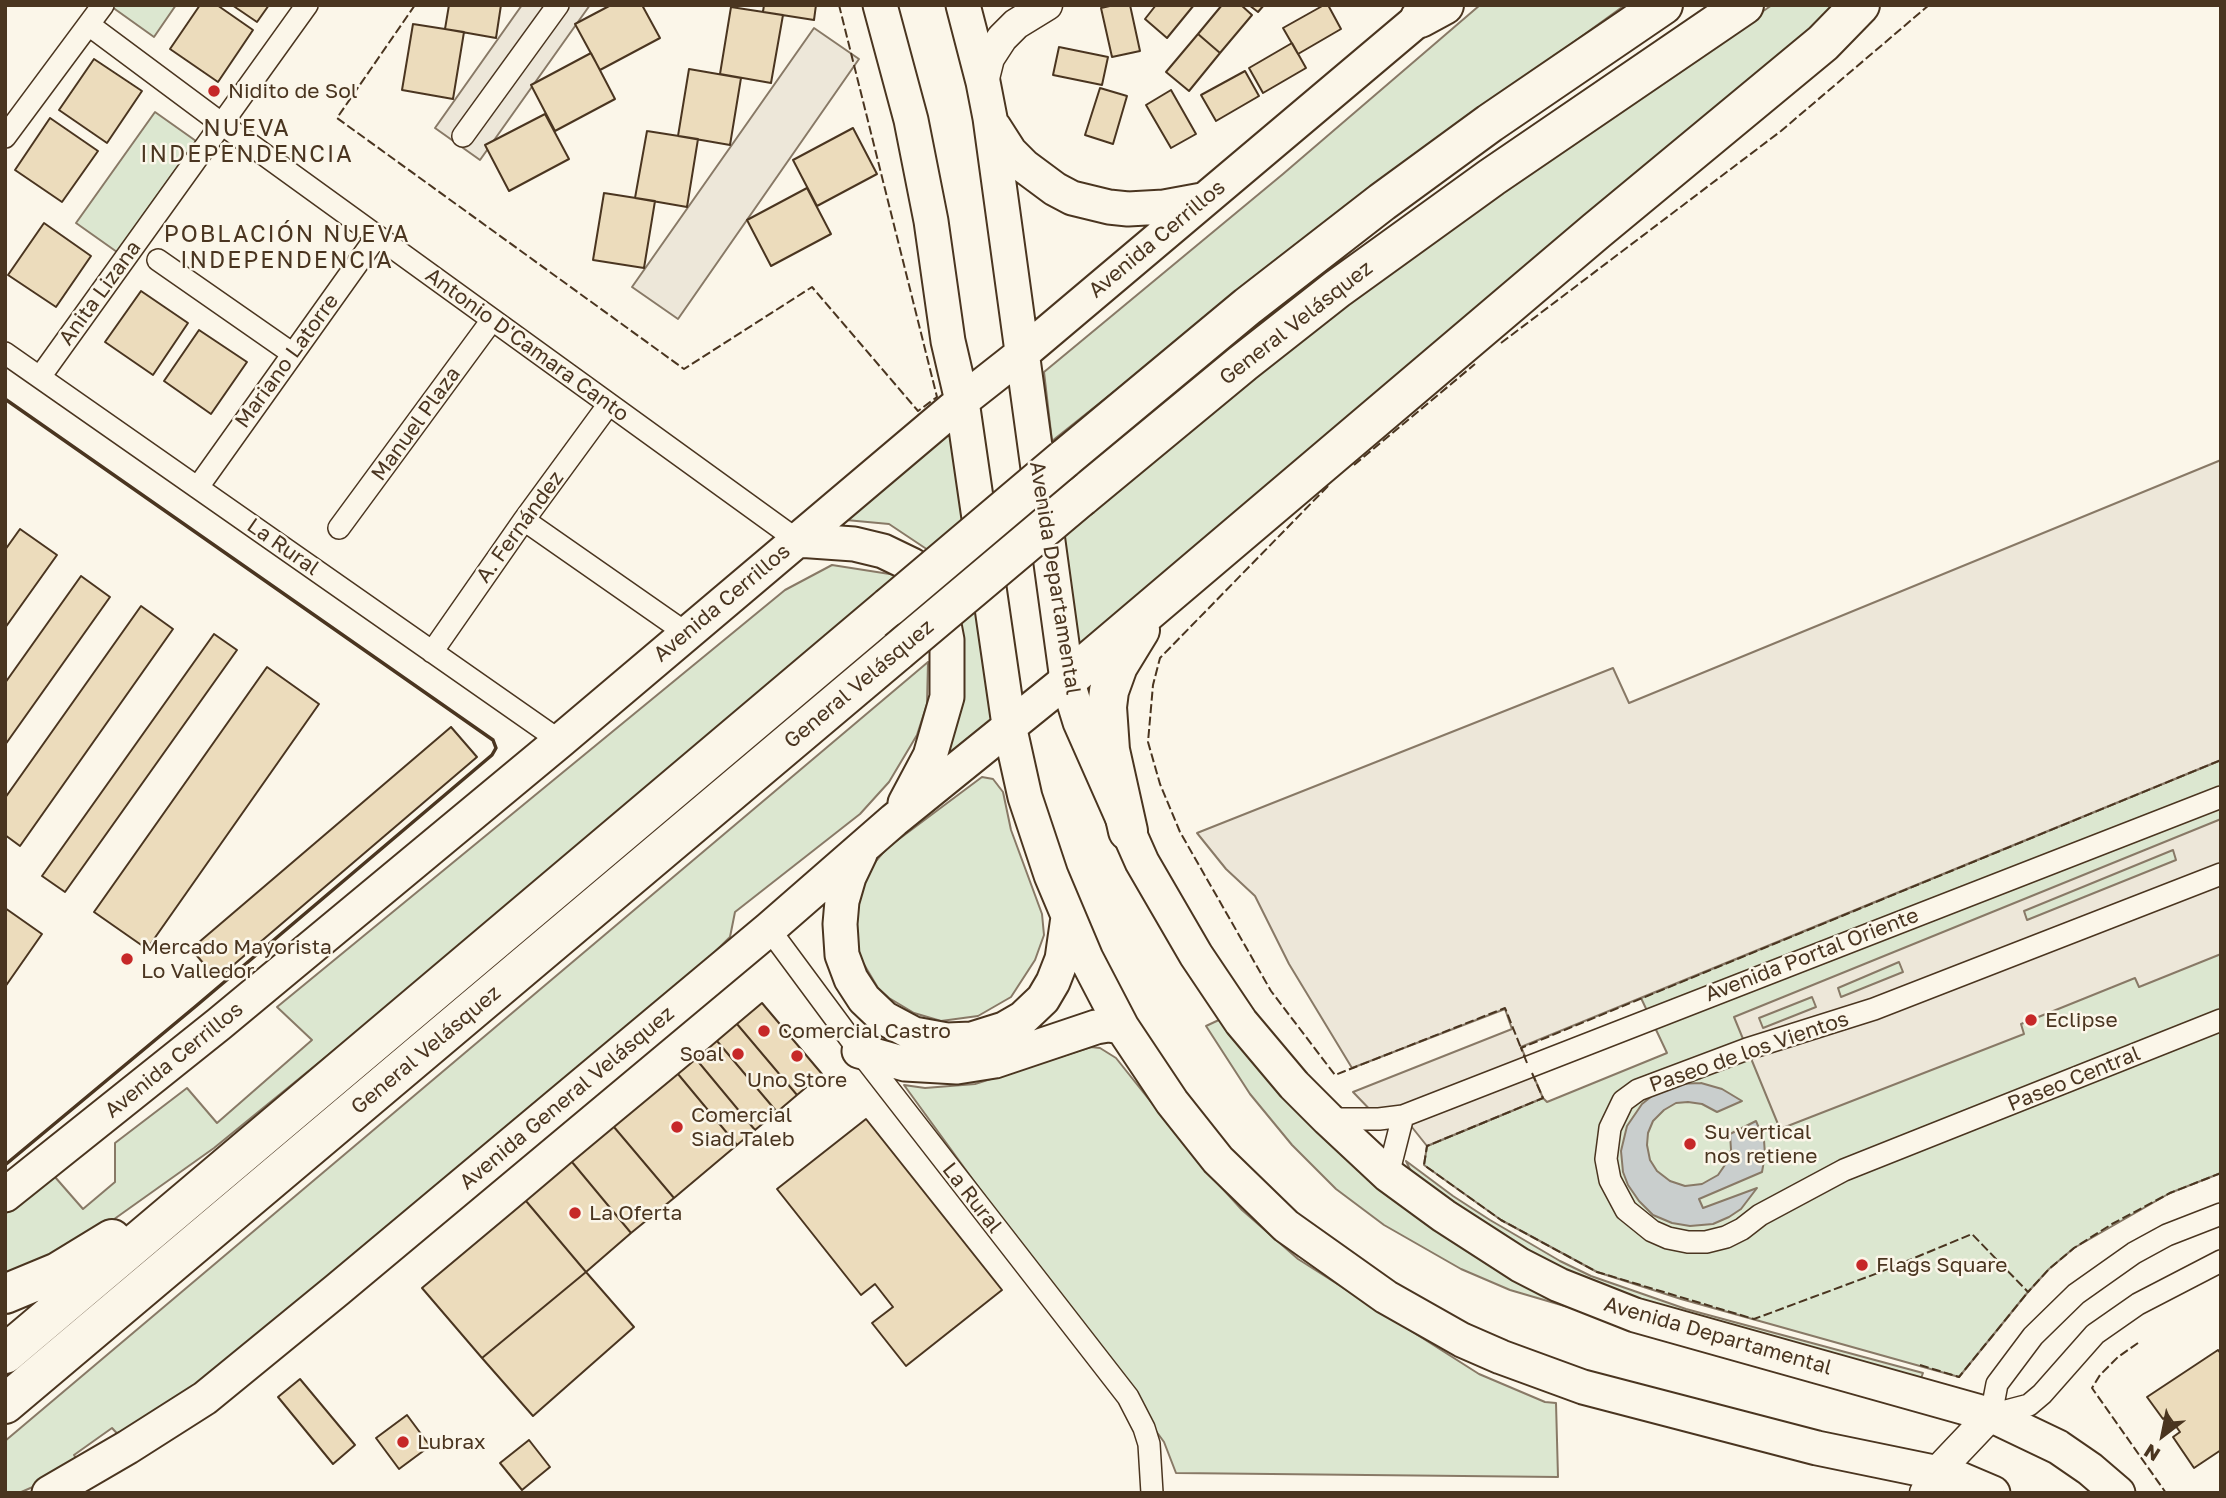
<!DOCTYPE html>
<html>
<head>
<meta charset="utf-8">
<style>
	body { margin:0 }
	#map { position:relative; width:2226px; height:1498px; overflow:hidden; background:#fbf6e9; font-family:"Golos Text",sans-serif }
	canvas { display:block }
	.frame { position:absolute; inset:0; border:7px solid #4a3520; pointer-events:none }
	.north { position:absolute; left:2128px; top:1400px; width:70px; height:70px; -webkit-text-stroke:5px #fbf6e9; paint-order:stroke; rotate:212deg; font-size:19px; font-weight:700; line-height:28px; text-align:center; color:#4a3520 }
	.north::after { content:''; display:block; margin:auto; width:24px; height:32px; background:#4a3520; clip-path:polygon(50% 0,100% 100%,50% 72%,0 100%) }
</style>
</head>
<body>
<div id="map">
<canvas width="2226" height="1498"></canvas>
<div class="frame"></div>
<div class="north">N</div>
</div>
<script>
const c = document.querySelector('canvas').getContext('2d');
c.lineJoin = 'round';
function paint(path, color) {
  c.fillStyle = color;
  c.fill(path, 'evenodd');
}
function poly(rows) {
  const path = new Path2D();
  for (const r of rows) {
    path.moveTo(r[0], r[1]);
    for (let i = 2; i < r.length; i += 2) path.lineTo(r[i], r[i + 1]);
  }
  return path;
}
function stroke(path, color, width, dash) {
  c.strokeStyle = color;
  c.lineWidth = width;
  c.lineCap = dash ? 'butt' : 'round';
  c.setLineDash(dash || []);
  c.stroke(path);
}
function drawText(font, color, halo, rows, align = 'center') {
  c.font = font + ' "Golos Text",sans-serif';
  c.lineWidth = 5;
  c.setLineDash([]);
  c.textBaseline = 'middle';
  c.strokeStyle = halo;
  c.fillStyle = color;
  for (const [text, x, y, turn = 0] of rows) {
    c.save();
    c.translate(x, y);
    c.rotate((+turn || 0) * Math.PI / 180);
    c.textAlign = isNaN(turn) ? turn : align;
    if (halo) c.strokeText(text, 0, 0);
    c.fillText(text, 0, 0);
    c.restore();
  }
}
const green = poly([
	[114,5,176,5,154,37,112,7,114,5],
	[1480,5,1625,5,1346,207,1052,441,1044,372,1283,174,1480,5],
	[1772,5,1838,5,1818,30,1075,654,1059,536,1336,307,1772,5],
	[155,112,196,141,117,252,76,223,155,112],
	[950,433,996,718,939,762,931,552,889,524,846,520,950,433],
	[832,565,896,575,889,591,597,836,214,1148,89,1237,5,1281,5,1205,48,1169,83,1209,115,1182,115,1143,187,1088,217,1123,312,1040,277,1007,785,590,832,565],
	[928,662,927,704,917,735,889,782,860,814,735,912,730,937,636,1029,386,1236,124,1441,112,1428,74,1455,81,1466,19,1493,5,1493,5,1441,928,662],
	[2221,760,2221,1173,2170,1193,2074,1248,2049,1269,2028,1292,1959,1377,1681,1299,1597,1272,1501,1220,1424,1165,1427,1146,1543,1098,1547,1102,1667,1053,1641,998,2221,760],
	[982,777,993,779,1003,792,1011,830,1042,914,1044,935,1035,960,1011,997,978,1016,941,1021,914,1013,889,998,878,988,859,956,852,917,870,868,887,848,982,777],
	[1221,1019,1585,1312,1510,1290,1461,1269,1384,1225,1336,1189,1292,1145,1250,1094,1206,1026,1221,1019],
	[1091,1047,1100,1048,1116,1058,1202,1166,1242,1210,1298,1259,1479,1374,1545,1402,1556,1403,1558,1477,1176,1473,1164,1442,904,1085,925,1088,975,1084,1091,1047],
	[1406,1161,1453,1196,1490,1220,1560,1261,1591,1276,1686,1309,1923,1373,1920,1381,1646,1305,1523,1251,1414,1178,1406,1161]
]);
const parking = poly([
	[522,5,590,5,480,160,435,128,522,5],
	[814,28,859,59,678,319,632,287,814,28],
	[2221,460,2221,760,1521,1047,1543,1098,1427,1146,1403,1116,1379,1119,1353,1092,1512,1029,1505,1009,1352,1068,1289,964,1255,896,1226,869,1197,833,1613,668,1629,703,2221,460],
	[2221,819,2221,954,2139,987,2135,978,2021,1024,2024,1034,1780,1129,1734,1017,2221,819],
	[2173,850,2176,860,2027,920,2024,911,2173,850],
	[1899,962,1903,972,1841,997,1838,988,1899,962],
	[1812,997,1816,1007,1763,1028,1759,1018,1812,997]
]);
const water = poly([
	[1701,1083,1722,1089,1742,1101,1717,1112,1702,1104,1688,1102,1676,1103,1664,1110,1653,1121,1648,1133,1647,1145,1650,1160,1657,1171,1670,1181,1685,1186,1702,1184,1718,1175,1727,1162,1731,1150,1730,1134,1756,1121,1764,1140,1765,1155,1762,1172,1699,1199,1703,1208,1757,1188,1741,1209,1729,1217,1713,1224,1690,1226,1672,1223,1653,1215,1639,1201,1628,1185,1623,1172,1621,1151,1627,1126,1642,1104,1657,1092,1676,1084,1701,1083]
]);
const building = poly([
	[200,5,217,5,253,30,218,82,170,49,200,5],
	[232,5,269,5,257,22,232,5],
	[449,5,501,5,496,38,445,29,449,5],
	[611,5,642,5,660,38,600,70,575,24,611,5],
	[764,5,816,5,814,20,763,12,764,5],
	[1114,5,1130,5,1140,51,1112,57,1101,8,1114,5],
	[1156,5,1194,5,1167,38,1145,19,1156,5],
	[1222,5,1241,5,1252,15,1220,53,1198,34,1222,5],
	[1249,5,1264,5,1258,12,1249,5],
	[1324,5,1328,5,1341,29,1298,54,1283,28,1324,5],
	[731,7,783,15,771,83,720,74,731,7],
	[413,24,464,32,453,99,402,90,413,24],
	[1198,34,1220,53,1189,91,1166,72,1198,34],
	[1292,43,1306,68,1263,93,1249,68,1292,43],
	[1059,47,1108,57,1102,85,1053,75,1059,47],
	[591,53,615,99,555,131,531,85,591,53],
	[94,59,142,91,107,143,59,110,94,59],
	[689,69,741,78,730,145,678,136,689,69],
	[1245,71,1259,96,1216,121,1201,95,1245,71],
	[1100,88,1127,96,1113,144,1085,135,1100,88],
	[1171,90,1196,134,1171,148,1146,105,1171,90],
	[545,114,569,159,509,191,485,145,545,114],
	[50,118,98,151,62,202,15,170,50,118],
	[853,128,877,174,817,206,793,160,853,128],
	[647,131,698,139,687,207,635,198,647,131],
	[807,188,831,234,771,266,747,220,807,188],
	[604,193,655,201,644,268,593,260,604,193],
	[44,223,91,256,56,307,8,275,44,223],
	[141,291,188,323,153,375,105,342,141,291],
	[199,330,247,362,211,414,164,381,199,330],
	[20,529,57,555,5,628,5,550,20,529],
	[81,576,110,597,5,745,5,683,81,576],
	[141,606,173,629,20,846,5,835,5,798,141,606],
	[214,634,237,650,65,892,42,876,214,634],
	[267,667,319,704,147,949,94,912,267,667],
	[451,727,477,757,217,979,191,949,451,727],
	[5,908,42,934,5,987,5,908],
	[762,1003,822,1074,797,1095,737,1024,762,1003],
	[737,1024,797,1095,777,1112,717,1041,737,1024],
	[717,1041,777,1112,755,1130,696,1059,717,1041],
	[696,1059,755,1130,737,1145,678,1074,696,1059],
	[678,1074,737,1145,674,1198,614,1127,678,1074],
	[866,1119,1002,1290,906,1366,872,1323,893,1307,875,1284,861,1295,777,1189,866,1119],
	[614,1127,674,1198,631,1233,572,1162,614,1127],
	[572,1162,631,1233,586,1272,526,1201,572,1162],
	[526,1201,586,1272,482,1358,422,1288,526,1201],
	[586,1272,634,1327,533,1416,482,1358,586,1272],
	[2218,1350,2221,1354,2221,1450,2194,1468,2173,1437,2180,1432,2168,1415,2163,1419,2147,1397,2218,1350],
	[300,1379,355,1445,333,1464,278,1397,300,1379],
	[407,1415,430,1446,399,1469,376,1438,407,1415],
	[529,1440,550,1467,522,1490,500,1463,529,1440]
]);
const street = poly([
	[89,25,222,124,797,540],
	[463,136,558,5],
	[5,137,103,5],
	[158,260,293,354],
	[5,353,560,741],
	[40,377,307,5],
	[198,487,377,236],
	[524,520,686,633],
	[339,528,492,320],
	[432,652,524,520,609,404],
	[2221,874,1874,1009,1747,1049,1638,1090,1623,1101,1610,1128,1606,1159,1610,1180,1626,1210,1652,1231,1668,1238,1688,1242,1706,1242,1726,1237,1742,1229,1760,1215,1844,1170,2221,1020],
	[769,929,866,1060,1128,1397,1144,1428,1149,1444,1152,1493],
	[1328,1119,1379,1119,1403,1116,2221,797],
	[1388,1175,1403,1116],
	[2221,1214,2167,1235,2134,1253,2076,1294,2033,1336,1997,1384,1991,1415,2029,1405,2042,1394,2095,1334,2138,1304,2221,1261]
]);
const secondary = poly([
	[983,82,989,58,1002,38,1016,24,1047,5],
	[1925,1493,1936,1473,1991,1415]
]);
const primary = poly([
	[880,5,911,120,931,221,948,341,962,401,1009,725,1025,797,1051,875,1086,958,1122,1027,1172,1102,1218,1160,1286,1226,1386,1297,1462,1340,1501,1357,1583,1387,1817,1448,1953,1476,1993,1493],
	[963,5,983,82,990,118,1067,680,1080,722,1142,862,1196,955,1241,1022,1294,1085,1328,1119,1388,1175,1444,1216,1520,1265,1559,1285,1635,1315,1991,1415,2058,1447,2090,1469,2118,1493],
	[994,127,1010,152,1024,166,1055,189,1072,198,1109,207,1128,209,1164,207,1202,200],
	[797,540,854,544,883,551,912,565,930,582,936,593,941,609,947,640,947,697,930,756,905,803],
	[860,854,849,877,842,901,840,924,842,955,851,979,864,999,884,1018,914,1034,947,1040,972,1039,1004,1029,1023,1018,1043,999,1053,982,1062,959,1068,917],
	[859,1051,905,1064,957,1067,995,1061,1096,1027,1108,1025,1122,1027],
	[5,1195,219,1024,560,741,962,401,1023,353,1420,18],
	[49,1493,128,1447,205,1398,337,1290,769,929,894,820,1067,680]
]);
const highway = poly([
	[1420,18,1444,5],
	[1064,459,1248,306,1382,202,1490,123,1663,5],
	[1081,497,1243,363,1337,289,1492,177,1744,5],
	[1067,680,1596,231,1823,43,1860,5],
	[1128,831,1110,750,1107,707,1109,691,1118,666,1140,630],
	[5,1294,58,1272,112,1239],
	[5,1354,889,607],
	[5,1404,898,651]
]);
const highwayBridge = poly([
	[889,607,1064,459],
	[898,651,1081,497]
]);
const fence = poly([
	[415,5,337,118,684,369,812,287,918,411,937,397,839,5],
	[1501,343,1781,131,1929,5],
	[1354,465,1475,364],
	[1328,486,1160,658,1153,685,1148,742,1160,784,1180,832,1271,991,1335,1075,1505,1008,1521,1048],
	[1527,1063,1521,1048,2221,760],
	[1532,1073,1543,1098,1427,1146,1424,1165,1501,1220,1597,1272,1754,1319,1878,1273,1972,1234,2028,1292,2049,1269,2074,1248,2112,1224,2170,1193,2221,1173],
	[2138,1343,2118,1357,2100,1375,2092,1388,2166,1493],
	[1920,1365,1959,1377,2028,1292]
]);
const wall = poly([
	[5,399,493,740,496,748,492,755,196,1006,5,1165]
]);
const markers = [
	[214,91,7,"#c62828"],
	[127,959,7,"#c62828"],
	[2031,1020,7,"#c62828"],
	[764,1031,7,"#c62828"],
	[738,1054,7,"#c62828"],
	[797,1056,7,"#c62828"],
	[677,1127,7,"#c62828"],
	[1690,1144,7,"#c62828"],
	[575,1213,7,"#c62828"],
	[1862,1265,7,"#c62828"],
	[403,1442,7,"#c62828"]
];
const poiNames = [
	["Nidito de Sol",228,91],
	["Mercado Mayorista",141,947],
	["Lo Valledor",141,971],
	["Eclipse",2045,1020],
	["Comercial Castro",778,1031],
	["Soal",724,1054,"right"],
	["Uno Store",797,1080,"center"],
	["Comercial",691,1115],
	["Siad Taleb",691,1139],
	["Su vertical",1704,1132],
	["nos retiene",1704,1156],
	["La Oferta",589,1213],
	["Flags Square",1876,1265],
	["Lubrax",417,1442]
];
const streetNames = [
	["Avenida Cerrillos",1157,239,-40],
	["Anita Lizana",100,293,-54],
	["General Velásquez",1296,323,-38],
	["Antonio D'Camara Canto",527,345,36],
	["Mariano Latorre",287,361,-54],
	["Manuel Plaza",416,424,-54],
	["A. Fernández",520,527,-54],
	["La Rural",283,547,35],
	["Avenida Departamental",1055,578,81],
	["Avenida Cerrillos",722,603,-40],
	["General Velásquez",859,684,-40],
	["Avenida Portal Oriente",1812,955,-21],
	["General Velásquez",426,1050,-40],
	["Paseo de los Vientos",1749,1052,-19],
	["Avenida Cerrillos",174,1060,-39],
	["Paseo Central",2074,1079,-22],
	["Avenida General Velásquez",567,1098,-40],
	["La Rural",972,1198,52],
	["Avenida Departamental",1718,1336,16]
];
const neighbourhoodNames = [
	["NUEVA",247,129],
	["INDEPENDENCIA",247,155],
	["POBLACIÓN NUEVA",287,235],
	["INDEPENDENCIA",287,261]
];
paint(green, '#dce7d0');
stroke(green, '#887966', 2);
paint(parking, '#ede7d9');
stroke(parking, '#887966', 2);
paint(water, '#c9cecd');
stroke(water, '#887966', 2);
paint(building, '#ecdcbc');
stroke(building, '#4a3520', 2);
stroke(street, '#4a3520', 24);
stroke(secondary, '#4a3520', 33);
stroke(primary, '#4a3520', 37);
stroke(highway, '#4a3520', 42);
stroke(street, '#fbf6e9', 21);
stroke(secondary, '#fbf6e9', 30);
stroke(primary, '#fbf6e9', 33);
stroke(highway, '#fbf6e9', 38);
stroke(highwayBridge, '#4a3520', 42, []);
stroke(highwayBridge, '#fbf6e9', 38);
stroke(fence, '#4a3520', 2, [9, 3.5]);
stroke(wall, '#4a3520', 3.5);
for (const [x, y, r, color] of markers) {
  const dot = new Path2D();
  dot.arc(x, y, r, 0, 2 * Math.PI);
  c.fillStyle = color;
  c.fill(dot);
  stroke(dot, '#fbf6e9', 2.5);
}
drawText('21px', '#4a3520', '#fbf6e9', poiNames, 'left');
drawText('21px', '#4a3520', '#fbf6e9', streetNames);
c.letterSpacing = '2px';
drawText('23px', '#4a3520', '#fbf6e9', neighbourhoodNames);
c.letterSpacing = '0px';
</script>
</body>
</html>
